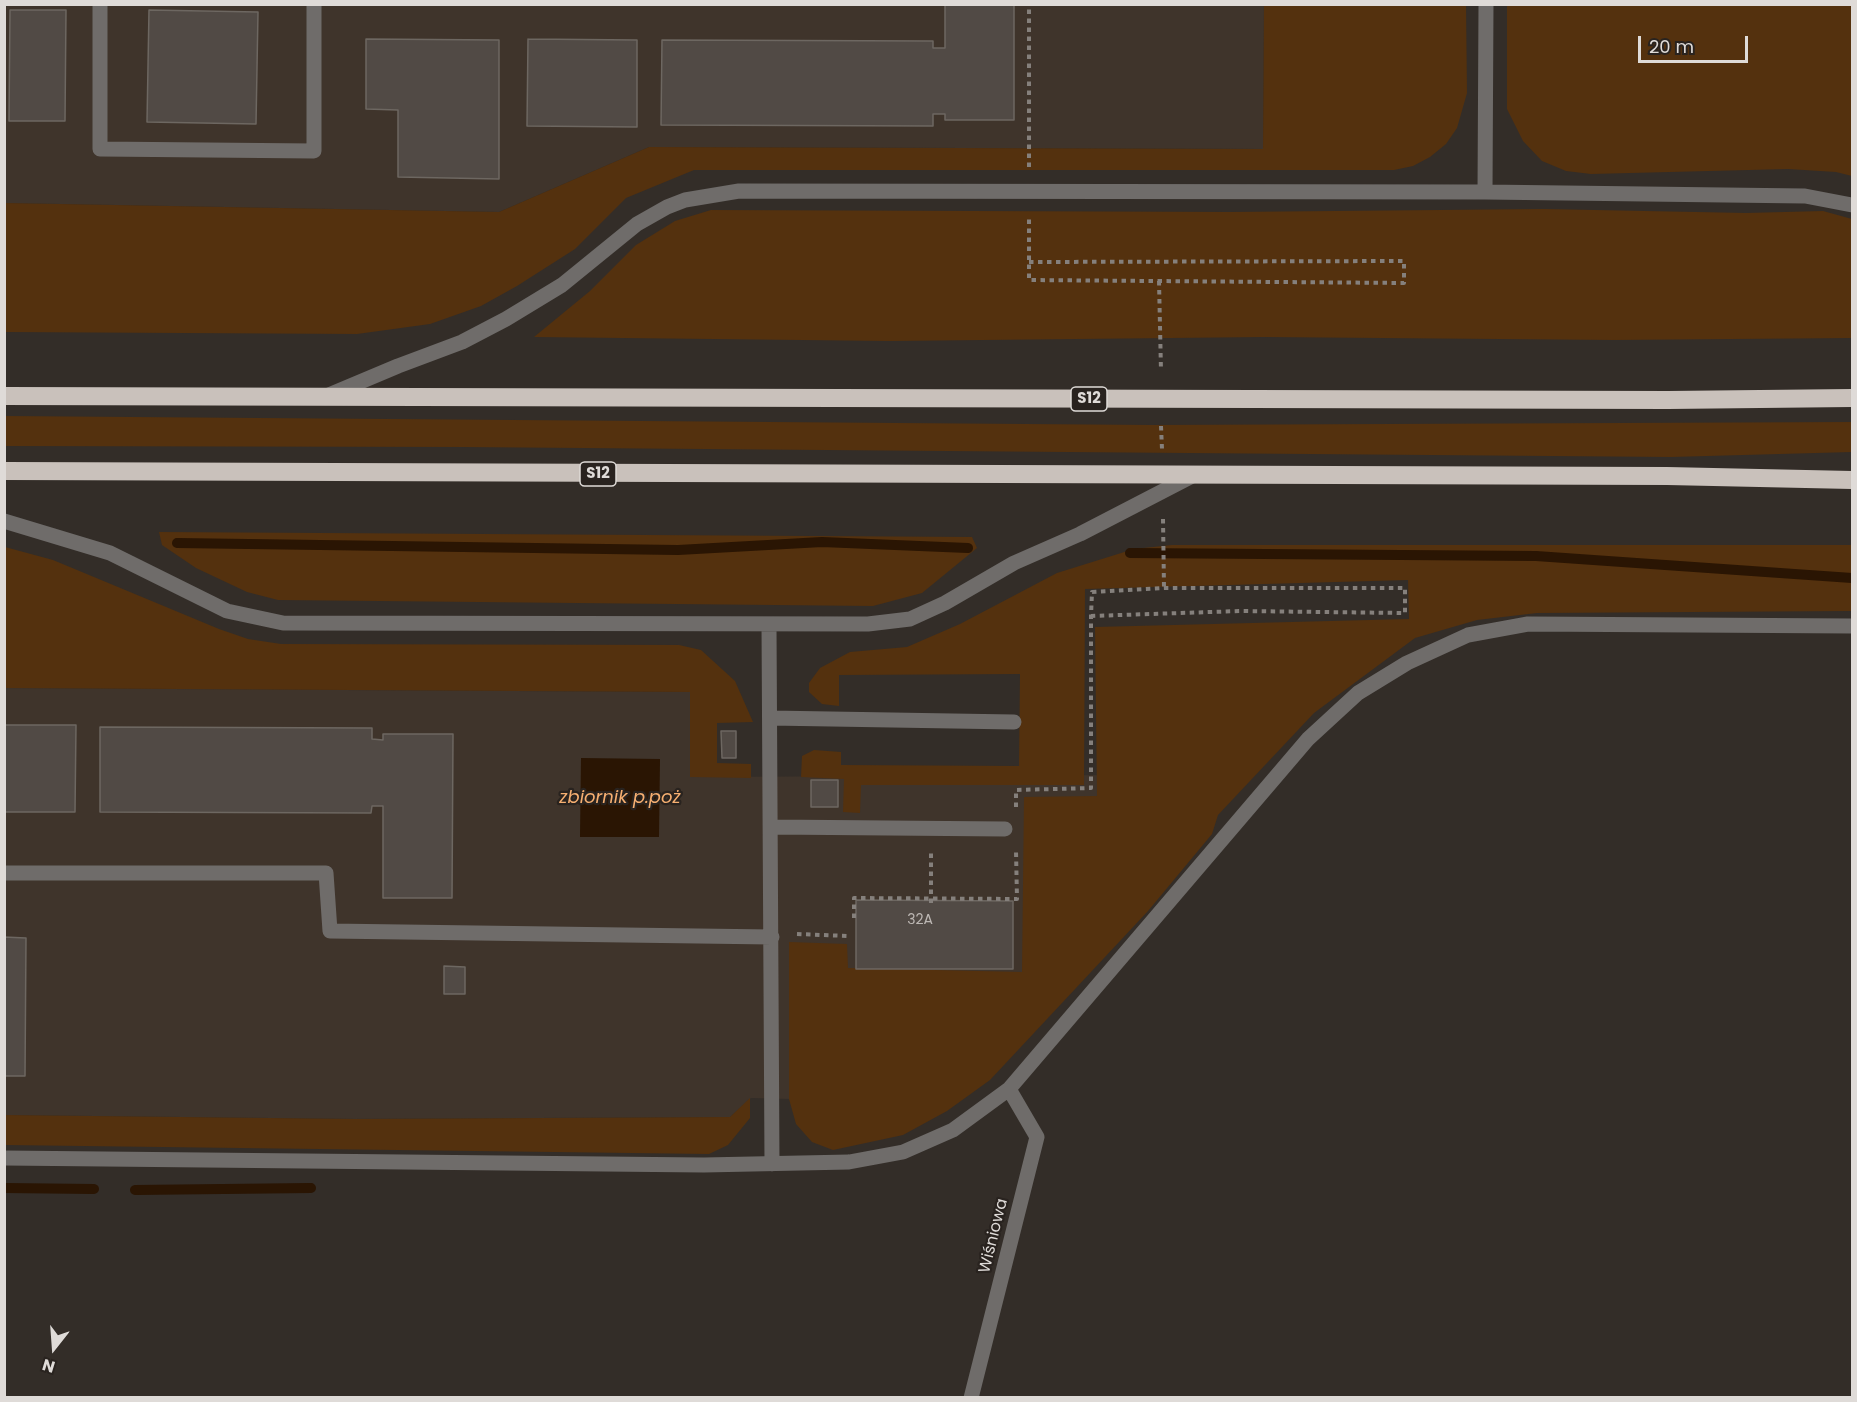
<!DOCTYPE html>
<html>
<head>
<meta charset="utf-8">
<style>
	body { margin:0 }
	#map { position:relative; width:1857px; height:1402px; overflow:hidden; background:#332d28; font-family:Poppins,sans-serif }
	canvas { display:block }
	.frame { position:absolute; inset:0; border:6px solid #dfdbd8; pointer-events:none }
	.north { position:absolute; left:24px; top:1318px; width:60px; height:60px; -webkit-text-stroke:4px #29231f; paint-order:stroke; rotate:197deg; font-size:16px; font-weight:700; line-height:24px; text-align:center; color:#dfdbd8 }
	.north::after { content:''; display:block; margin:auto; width:21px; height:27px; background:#dfdbd8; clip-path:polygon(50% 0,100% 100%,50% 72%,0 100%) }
	.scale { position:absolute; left:1638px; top:36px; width:110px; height:27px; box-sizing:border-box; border:3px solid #dfdbd8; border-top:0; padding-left:8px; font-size:18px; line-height:21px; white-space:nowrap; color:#dfdbd8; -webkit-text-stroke:4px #29231f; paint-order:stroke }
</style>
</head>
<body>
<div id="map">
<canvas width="1857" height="1402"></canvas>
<div class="frame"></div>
<div class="north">N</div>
<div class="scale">20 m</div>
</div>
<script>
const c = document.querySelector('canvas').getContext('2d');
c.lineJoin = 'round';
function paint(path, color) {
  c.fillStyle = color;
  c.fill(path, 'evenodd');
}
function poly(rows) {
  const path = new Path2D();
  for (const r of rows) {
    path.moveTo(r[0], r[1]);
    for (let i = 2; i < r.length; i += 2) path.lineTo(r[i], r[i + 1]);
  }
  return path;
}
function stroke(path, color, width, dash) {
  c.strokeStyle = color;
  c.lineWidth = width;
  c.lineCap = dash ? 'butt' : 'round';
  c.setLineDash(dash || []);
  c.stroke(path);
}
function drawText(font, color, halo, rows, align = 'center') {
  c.font = font + ' Poppins,sans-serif';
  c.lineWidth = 4.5;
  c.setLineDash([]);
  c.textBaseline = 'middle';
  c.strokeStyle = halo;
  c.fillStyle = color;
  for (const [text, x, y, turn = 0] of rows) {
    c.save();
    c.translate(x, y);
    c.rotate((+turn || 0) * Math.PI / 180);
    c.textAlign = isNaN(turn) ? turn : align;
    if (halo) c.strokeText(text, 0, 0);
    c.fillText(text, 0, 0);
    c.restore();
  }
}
const built = poly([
	[5,5,1264,5,1263,149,649,147,499,212,5,203],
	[5,688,691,692,691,777,1118,775,1117,907,805,1125,789,1099,751,1098,730,1117,356,1119,5,1115]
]);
const green = poly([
	[1264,5,1466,5,1467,93,1457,128,1446,144,1430,157,1413,166,1394,170,694,170,626,198,575,249,517,286,481,306,430,324,357,334,5,332,5,203,499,212,649,147,1263,149],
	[1507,5,1852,5,1852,176,1836,172,1788,169,1591,174,1566,171,1542,161,1523,141,1507,109],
	[1544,209,1746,213,1823,211,1852,219,1852,338,1614,340,1264,337,890,341,534,337,590,291,636,245,675,221,711,210,1230,212],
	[5,416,1153,425,1852,422,1852,452,1671,457,461,447,5,446],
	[159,532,972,537,977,548,922,593,873,606,278,600,247,592,196,568,162,545],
	[1172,545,1852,545,1852,611,1537,613,1477,620,1415,638,1314,713,1218,815,1212,834,1148,911,990,1080,947,1111,903,1135,833,1150,812,1142,796,1124,789,1099,789,942,847,944,848,968,1022,972,1024,797,1097,796,1095,627,1409,619,1408,580,1085,589,1084,785,861,785,860,813,843,812,844,779,801,777,802,756,814,750,841,752,841,765,1019,766,1020,674,839,675,839,706,822,704,809,692,809,683,820,668,850,652,907,647,960,624,1057,573,1134,549],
	[5,547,53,560,219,629,248,639,281,644,679,645,701,650,735,681,753,722,717,723,717,763,751,764,751,778,690,777,690,692,5,688],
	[750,1098,750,1118,728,1145,709,1154,5,1145,5,1115,356,1119,730,1117]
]);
const water = poly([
	[581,758,660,759,659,837,580,837]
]);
const stream = poly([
	[177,543,678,550,822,542,968,548],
	[1130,553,1536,556,1852,578],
	[4,1188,94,1189],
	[135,1190,311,1188]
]);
const building = poly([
	[945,4,1014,4,1014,120,945,120,945,114,933,114,933,126,661,125,662,40,933,41,933,48,945,48,945,4],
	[10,10,66,10,65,121,9,121,10,10],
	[149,10,258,12,256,124,147,122,149,10],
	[366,39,499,40,499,179,398,177,398,110,366,109,366,39],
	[528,39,637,40,637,127,527,126,528,39],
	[4,725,76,725,75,812,4,812,4,725],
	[100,727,372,728,372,739,383,740,383,734,453,734,452,898,383,898,383,806,372,806,371,813,100,812,100,727],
	[721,731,736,731,736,758,722,758,721,731],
	[811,780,838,780,838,807,811,807,811,780],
	[856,900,1013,901,1013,969,856,969,856,900],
	[4,937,26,938,25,1076,4,1076,4,937],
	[444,966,465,967,465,994,444,994,444,966]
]);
const path = poly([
	[1029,167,1029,4],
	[1029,262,1404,261,1404,283,1029,280,1029,217],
	[1159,281,1161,371],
	[1161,426,1162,449],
	[1163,519,1164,588],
	[1016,807,1016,790,1091,788,1091,616,1092,592,1164,588,1405,588,1405,613,1240,611,1091,616],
	[931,903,931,853],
	[854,918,854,898,1017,899,1016,851],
	[797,934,848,936]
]);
const minor = poly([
	[100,4,100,149,314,151,314,4],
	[1485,192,1486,4],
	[329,395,398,366,462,342,506,319,562,285,637,224,667,207,685,200,739,191,1485,192,1805,196,1852,205],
	[4,521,110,553,227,611,283,623,868,624,910,619,945,603,1014,563,1080,534,1192,476],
	[769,626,772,1164],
	[770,718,1014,722],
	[772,827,1005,829],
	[4,873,326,873,330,931,772,937],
	[4,1158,704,1165,849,1162,903,1152,953,1130,1009,1089,1308,739,1358,693,1407,663,1468,635,1528,624,1852,626],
	[971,1398,1037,1137,1009,1089]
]);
const highway = poly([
	[4,396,1668,400,1852,398],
	[4,471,1667,476,1852,480]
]);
const numberNames = [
	["32A",920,920]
];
const shields = [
	[1089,399,36],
	[598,474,36]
];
const shieldNames = [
	["S12",1089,399],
	["S12",598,474]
];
const streetNames = [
	["Wiśniowa",994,1236,-76]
];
const waterNames = [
	["zbiornik p.poż",620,798]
];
paint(built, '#3f342b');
paint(green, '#54310e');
paint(water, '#2a1503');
stroke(stream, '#2a1503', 10);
paint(building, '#514a45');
stroke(building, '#6d6761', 1.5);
stroke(path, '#85807c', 4, [4.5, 4.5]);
stroke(minor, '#6f6c6a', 15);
stroke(highway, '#c9c1bb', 18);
drawText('14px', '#bcb7b3', null, numberNames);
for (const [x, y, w] of shields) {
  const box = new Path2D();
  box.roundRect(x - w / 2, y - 12, w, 24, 4.5);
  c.fillStyle = '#29231f';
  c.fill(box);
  stroke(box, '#dfdbd8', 1.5);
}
drawText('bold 15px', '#dfdbd8', null, shieldNames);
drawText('16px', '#dfdbd8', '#29231f', streetNames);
drawText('italic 18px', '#f6af71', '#29231f', waterNames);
</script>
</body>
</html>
